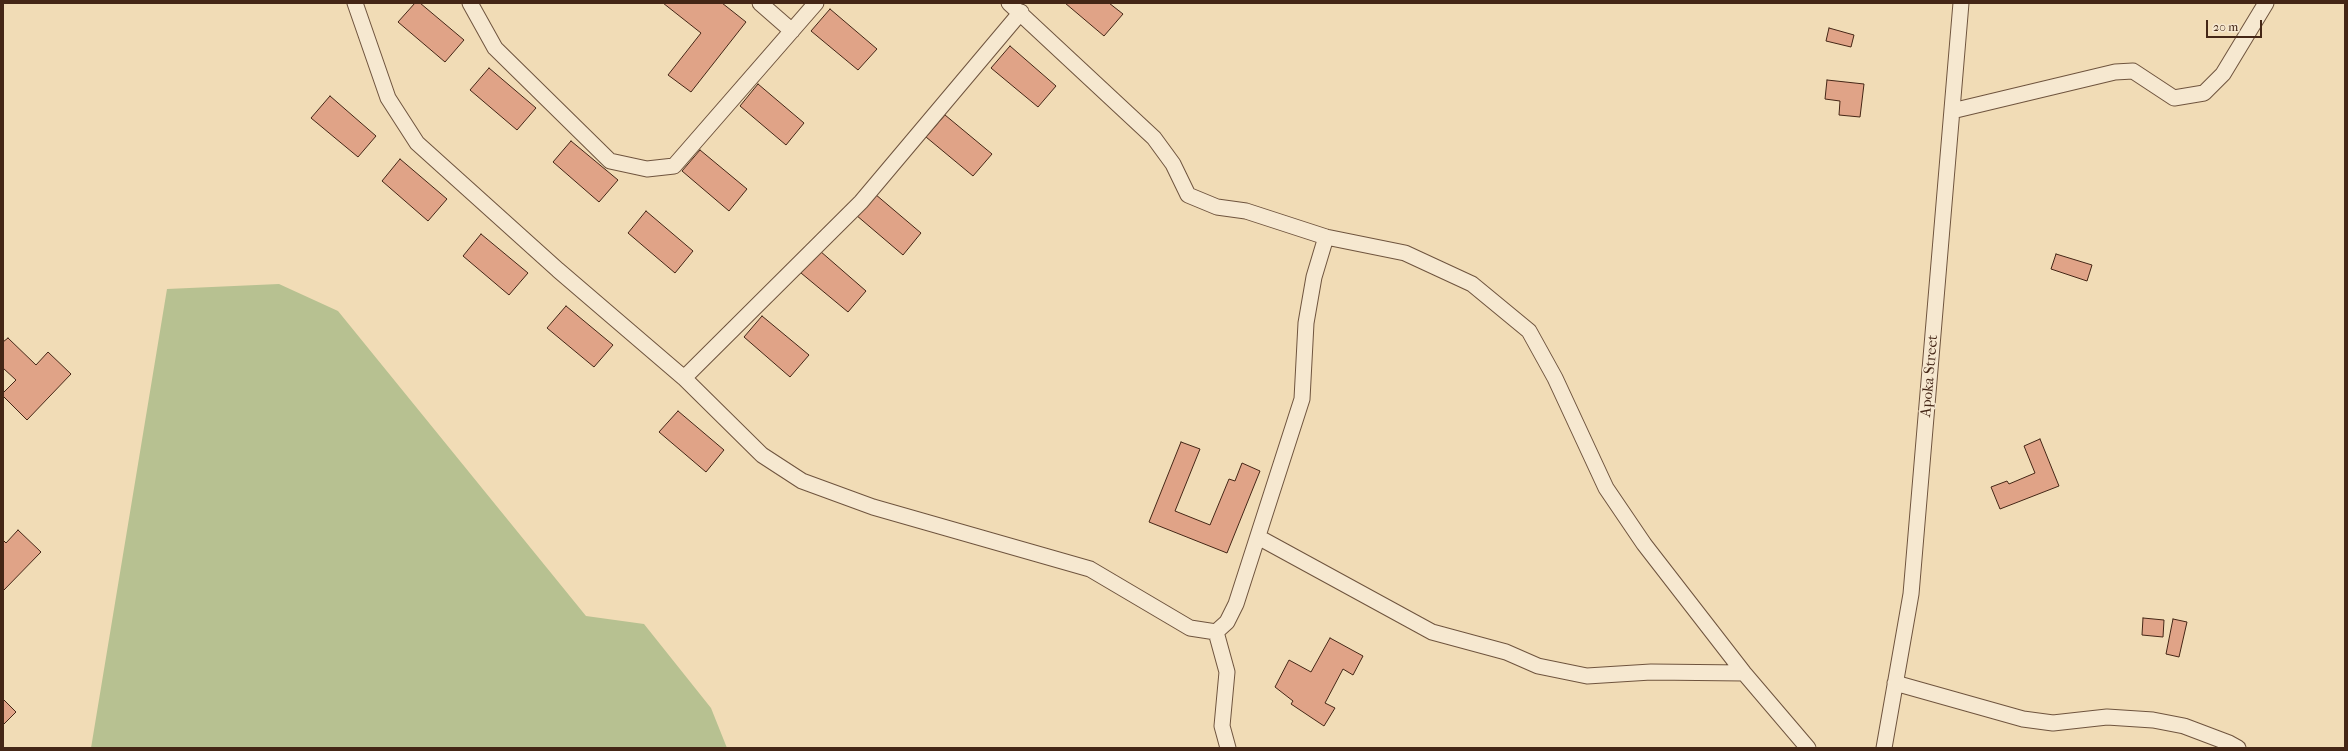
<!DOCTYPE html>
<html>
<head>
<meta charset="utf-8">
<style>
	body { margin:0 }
	#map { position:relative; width:2348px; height:751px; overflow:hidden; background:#f1dcb6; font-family:"IM FELL French Canon",serif }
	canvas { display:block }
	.frame { position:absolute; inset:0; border:4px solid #442616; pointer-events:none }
	.scale { position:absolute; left:2206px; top:20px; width:56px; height:18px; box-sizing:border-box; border:2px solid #442616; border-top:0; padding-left:5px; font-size:12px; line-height:14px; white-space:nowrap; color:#442616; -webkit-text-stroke:3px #f6e8d0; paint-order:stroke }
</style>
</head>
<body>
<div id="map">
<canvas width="2348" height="751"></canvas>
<div class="frame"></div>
<div class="scale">20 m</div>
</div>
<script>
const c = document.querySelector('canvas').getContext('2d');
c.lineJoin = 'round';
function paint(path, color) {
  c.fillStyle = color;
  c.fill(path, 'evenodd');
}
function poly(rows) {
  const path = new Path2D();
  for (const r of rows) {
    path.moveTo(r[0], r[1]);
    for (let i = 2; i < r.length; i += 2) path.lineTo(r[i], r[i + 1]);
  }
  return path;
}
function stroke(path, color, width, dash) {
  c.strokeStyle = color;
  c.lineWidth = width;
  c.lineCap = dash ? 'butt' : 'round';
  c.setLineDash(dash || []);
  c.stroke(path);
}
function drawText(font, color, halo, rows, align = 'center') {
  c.font = font + ' "IM FELL French Canon",serif';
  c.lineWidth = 3;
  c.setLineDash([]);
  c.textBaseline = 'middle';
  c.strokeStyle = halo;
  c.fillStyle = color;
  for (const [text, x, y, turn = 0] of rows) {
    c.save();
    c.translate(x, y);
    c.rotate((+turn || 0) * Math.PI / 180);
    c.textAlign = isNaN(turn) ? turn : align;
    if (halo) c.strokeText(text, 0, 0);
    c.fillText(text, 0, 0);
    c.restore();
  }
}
const green = poly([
	[279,284,338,311,586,616,644,624,711,708,727,748,91,748,167,289]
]);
const building = poly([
	[415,3,420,3,464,40,445,62,398,22,415,3],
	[663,3,722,3,746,22,691,92,668,75,701,33,663,3],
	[1065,3,1109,3,1123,14,1104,36,1065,3],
	[830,9,877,49,858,70,811,31,830,9],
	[1829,28,1854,35,1851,47,1826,41,1829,28],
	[1010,46,1056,86,1038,107,991,68,1010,46],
	[489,68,536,108,517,130,470,90,489,68],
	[1827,80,1864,84,1860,117,1839,115,1840,101,1825,99,1827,80],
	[758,84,804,123,786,145,740,106,758,84],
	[330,96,376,136,358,157,311,118,330,96],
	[945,115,992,154,973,176,926,137,945,115],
	[571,141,618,180,599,202,553,162,571,141],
	[700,150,747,189,729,211,682,171,700,150],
	[400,159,447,199,428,221,382,181,400,159],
	[875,194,921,233,903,255,856,215,875,194],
	[646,211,693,251,675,273,628,233,646,211],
	[481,234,528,273,509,295,463,256,481,234],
	[820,251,866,291,848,312,801,273,820,251],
	[2056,254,2092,265,2087,281,2051,269,2056,254],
	[566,306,613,345,594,367,547,328,566,306],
	[762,316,809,355,790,377,744,337,762,316],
	[8,338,36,365,48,352,71,374,27,420,3,396,3,393,16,380,3,368,3,342,8,338],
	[678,411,724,450,706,472,659,432,678,411],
	[2040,439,2059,486,2000,509,1991,487,2007,481,2009,484,2035,473,2024,446,2040,439],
	[1181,442,1200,449,1175,511,1210,525,1229,479,1235,481,1242,463,1260,471,1227,553,1149,522,1181,442],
	[18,530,41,552,3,591,3,540,6,543,18,530],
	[2143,618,2164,620,2163,637,2142,635,2143,618],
	[2173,619,2187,622,2179,657,2166,654,2173,619],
	[1330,638,1363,656,1353,675,1343,669,1325,703,1335,708,1324,726,1291,704,1293,701,1275,687,1289,660,1311,672,1330,638],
	[3,699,16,712,3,725,3,699]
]);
const minor = poly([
	[355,3,388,98,417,143,558,270,684,378,762,455,802,481,873,507,1090,569,1190,628,1216,632],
	[470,3,495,48,610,161,647,169,674,166,816,3],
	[760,3,792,31],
	[1009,3,1154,138,1173,164,1188,195,1217,207,1246,211,1326,237,1405,253,1472,284,1529,331,1555,378,1606,488,1644,544,1744,673,1808,748],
	[1952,111,2115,72,2133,71,2174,98,2204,93,2223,74,2266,3],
	[684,378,861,202,1021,12],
	[1258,537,1432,632,1506,652,1538,666,1587,676,1651,672,1744,673],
	[1216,632,1227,622,1236,604,1302,399,1306,323,1314,277,1326,237],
	[1216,632,1227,672,1222,726,1228,748],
	[1895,683,2023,719,2053,723,2107,717,2153,720,2184,726,2229,743,2238,748],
	[1884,748,1911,594,1961,3]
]);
const streetNames = [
	["Apoka Street",1930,376,-85]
];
paint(green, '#b7c191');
paint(building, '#e0a387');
stroke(building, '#442616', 1);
stroke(minor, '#6f543e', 17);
stroke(minor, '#f6e8d0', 15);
drawText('15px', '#442616', '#f6e8d0', streetNames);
</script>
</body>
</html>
